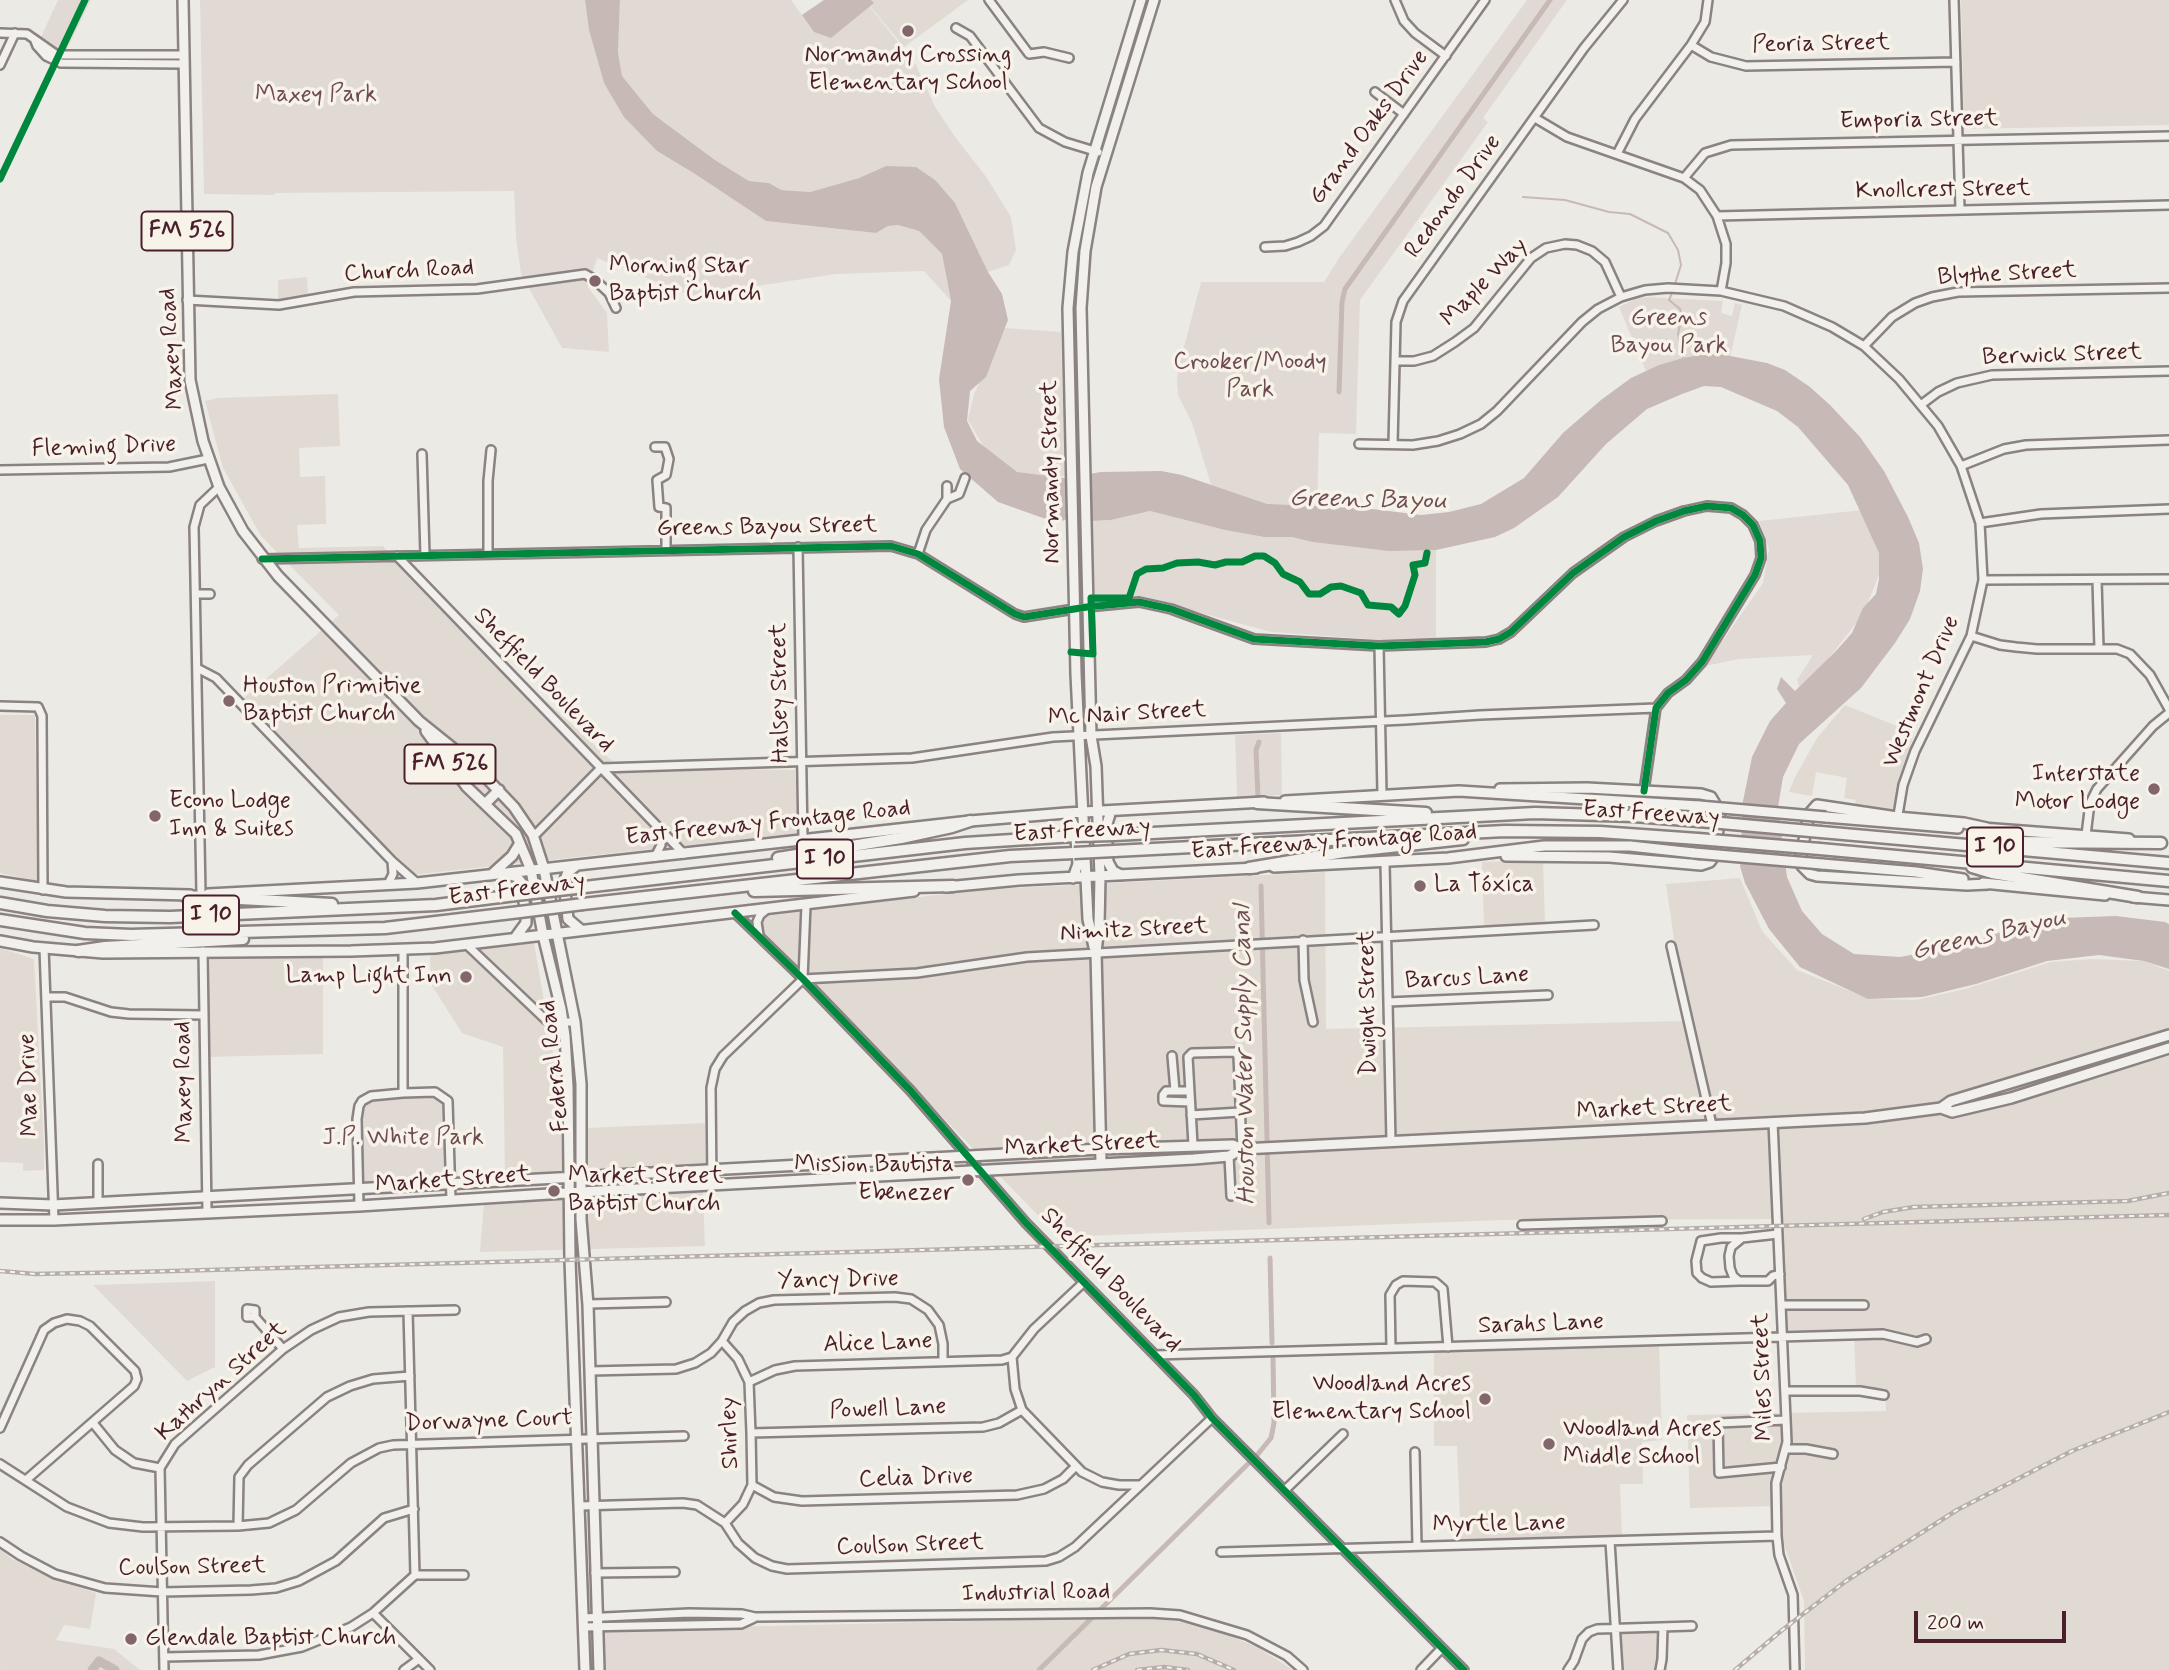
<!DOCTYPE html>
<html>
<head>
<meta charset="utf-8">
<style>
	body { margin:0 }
	#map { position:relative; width:2169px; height:1670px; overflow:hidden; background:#eceae4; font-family:Mynerve,sans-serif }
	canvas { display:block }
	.scale { position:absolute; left:1914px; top:1611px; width:152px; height:32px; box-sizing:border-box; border:4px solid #4a1f2b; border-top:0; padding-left:9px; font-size:21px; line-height:24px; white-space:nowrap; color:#4a1f2b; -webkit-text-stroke:5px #f7f3e8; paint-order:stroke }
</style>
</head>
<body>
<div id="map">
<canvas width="2169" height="1670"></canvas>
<div class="scale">200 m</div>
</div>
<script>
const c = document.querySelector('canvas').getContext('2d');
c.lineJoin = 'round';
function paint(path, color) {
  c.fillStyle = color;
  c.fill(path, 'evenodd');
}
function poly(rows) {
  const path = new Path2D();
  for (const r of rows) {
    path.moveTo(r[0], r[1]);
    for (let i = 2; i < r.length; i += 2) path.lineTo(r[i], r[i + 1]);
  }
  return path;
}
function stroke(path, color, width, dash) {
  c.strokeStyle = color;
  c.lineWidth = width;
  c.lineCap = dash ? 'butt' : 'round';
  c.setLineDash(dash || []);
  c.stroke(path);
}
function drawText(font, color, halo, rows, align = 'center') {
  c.font = font + ' Mynerve,sans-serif';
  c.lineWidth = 7;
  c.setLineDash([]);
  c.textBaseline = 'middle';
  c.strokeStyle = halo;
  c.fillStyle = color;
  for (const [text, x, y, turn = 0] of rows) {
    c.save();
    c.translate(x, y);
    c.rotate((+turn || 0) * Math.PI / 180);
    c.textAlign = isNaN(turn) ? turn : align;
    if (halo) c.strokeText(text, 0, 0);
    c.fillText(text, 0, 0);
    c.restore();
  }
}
const built = poly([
	[871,0,968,0,904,47,870,6,873,3],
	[1961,0,2169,0,2169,125,1964,129],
	[338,394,340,446,299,448,300,477,325,476,326,524,297,525,299,548,383,546,409,577,620,768,795,770,800,833,402,876,243,699,339,615,261,536,223,468,205,401,218,398],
	[1845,705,1914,733,1892,810,1855,804,1856,800,1844,798,1847,778,1816,772,1812,796,1789,792,1794,779,1817,738],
	[0,715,35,715,38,881,0,873],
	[1543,860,1545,923,1484,926,1482,862],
	[1325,872,1326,1029,1686,1021,1666,884,1740,878,1762,931,1797,970,1870,999,1916,1000,1965,989,2051,962,2091,959,2144,961,2169,971,2169,1670,1805,1670,1804,1601,1784,1544,1779,1506,1690,1508,1687,1415,1886,1411,1885,1388,1856,1389,1854,1338,1787,1339,1783,1219,1503,1220,1059,1237,761,930,761,921,766,916,976,890],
	[534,943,560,1092,562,1171,505,1174,503,1047,462,1033,431,984,430,957,440,951],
	[0,948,34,959,44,1145,0,1145],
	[323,957,323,1054,208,1057,210,958],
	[705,1123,706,1166,586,1171,586,1128],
	[703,1192,705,1246,480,1252,484,1202,588,1194],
	[1659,1343,1662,1440,1642,1442,1643,1484,1620,1484,1622,1538,1461,1542,1457,1446,1434,1446,1434,1348],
	[0,1549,12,1559,44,1575,96,1593,90,1629,64,1625,40,1670,4,1667,0,1670],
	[1139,1617,1183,1622,1219,1631,1257,1647,1293,1670,602,1670,601,1630]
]);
const green = poly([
	[58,0,91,0,65,53,56,53,40,39],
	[200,0,585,0,589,30,604,83,657,151,695,174,766,221,876,233,888,226,898,225,919,231,942,254,951,301,924,271,836,274,691,296,597,258,588,287,607,313,609,352,562,348,521,274,516,237,514,191,275,193,273,195,204,194],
	[620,0,791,0,802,15,824,0,871,0,874,3,870,7,916,65,935,107,956,138,987,178,1011,217,1016,250,1009,265,988,272,955,203,886,166,859,178,810,192,780,190,769,183,749,181,715,160,653,114,622,76,618,52],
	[1527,0,1567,0,1483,118,1488,122,1360,300,1356,434,1319,433,1317,510,1275,507,1213,491,1192,423,1178,395,1177,384,1178,370,1201,282,1324,282,1339,258],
	[307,277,308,295,295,299,278,299,278,280],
	[1646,297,1723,301,1721,313,1732,316,1735,303,1742,305,1729,362,1648,376,1619,307,1636,299],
	[1005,328,1061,332,1065,476,1034,479,995,466,968,420,974,394],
	[1862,510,1883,564,1864,613,1801,694,1797,680,1813,655,1739,659,1705,666,1763,583,1769,549,1759,521],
	[1150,511,1225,530,1264,537,1292,537,1312,542,1381,550,1436,550,1436,639,1382,640,1271,632,1143,597,1096,597,1093,586,1091,521,1111,520],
	[1281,733,1282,795,1265,796,1265,798,1237,797,1235,735],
	[424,1096,437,1097,445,1106,445,1178,364,1182,361,1121,363,1107,372,1100],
	[0,1145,44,1145,44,1170,23,1171,23,1163,0,1162],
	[215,1281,215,1367,187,1381,93,1285],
	[1657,1630,1659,1661,1656,1670,1621,1670,1619,1632],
	[673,1631,673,1653,604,1654,604,1635,607,1632],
	[56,1640,114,1649,140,1670,0,1670,4,1667,40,1669]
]);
const water = poly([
	[585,0,620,0,618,52,622,76,653,114,715,160,749,181,769,183,781,190,810,192,859,178,886,166,916,167,935,180,955,203,988,272,1002,294,1008,320,986,377,970,391,967,421,977,441,1017,472,1063,478,1101,472,1161,471,1182,475,1267,504,1364,508,1421,515,1449,512,1481,504,1524,478,1563,433,1601,400,1631,378,1659,365,1683,358,1706,354,1725,355,1767,363,1785,370,1810,387,1830,405,1860,437,1884,471,1908,517,1919,543,1923,569,1920,591,1910,619,1895,643,1861,688,1799,744,1783,777,1778,807,1787,877,1802,911,1822,934,1854,954,1900,957,1970,944,2008,929,2061,918,2116,916,2165,922,2169,924,2169,969,2144,961,2099,955,2047,961,1976,984,1922,997,1868,999,1800,967,1769,929,1745,883,1740,866,1743,801,1752,757,1770,721,1786,703,1777,689,1781,677,1795,691,1836,651,1852,633,1863,608,1876,594,1879,579,1879,553,1848,485,1798,427,1777,411,1721,387,1704,386,1682,394,1647,409,1606,444,1558,497,1514,528,1495,537,1436,550,1389,551,1312,542,1292,537,1264,537,1225,530,1150,511,1111,520,1091,521,1081,513,1057,523,998,502,960,469,944,427,939,379,951,301,942,254,919,231,898,225,888,226,876,233,766,221,695,174,657,151,624,117,604,83,589,30],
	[824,0,871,0,874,3,831,38,814,32,802,15]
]);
const stream = poly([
	[1523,197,1565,200,1609,212,1630,214,1668,233,1678,250,1681,265,1675,284],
	[1672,293,1669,300,1680,309,1682,316,1678,334,1683,357]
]);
const canal = poly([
	[1339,392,1342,302,1345,289,1550,0],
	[1258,798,1256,750,1259,742],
	[1261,886,1269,1223],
	[1270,1258,1272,1343],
	[1039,1670,1258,1454,1271,1438,1274,1423,1273,1357]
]);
const river = poly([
	[92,1670,99,1661,115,1670]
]);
const minor = poly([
	[989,0,1029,54,1044,52,1069,58],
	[1395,0,1404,21,1415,33,1446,56],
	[1954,0,1960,209],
	[956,28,970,36,1039,128,1065,142,1098,152],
	[0,33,27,34,57,55,184,55],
	[35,41,37,46,46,56,61,63,184,64],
	[1691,45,1711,57,1746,66,1956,62],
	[0,65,15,33],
	[1375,92,1404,114],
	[1535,118,1567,137,1684,178,1700,190,1717,216,1726,244,1726,263,1721,291],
	[1617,154,1635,119,1691,45,1705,22,1708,0],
	[1684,178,1705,153,1731,145,2169,136],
	[1717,216,2169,205],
	[1265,247,1285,246,1298,242,1311,236,1324,226,1485,0],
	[187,300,279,305,354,292,477,289,585,274,595,280,609,293,616,308],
	[1864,346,1892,317,1915,303,1932,297,1958,292,2169,288],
	[1395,361,1414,361,1433,356,1455,342,1474,328,1531,258,1546,248,1565,244,1577,245,1592,251,1605,262,1621,297],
	[1922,404,1938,392,1957,383,1992,375,2169,371],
	[1359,444,1413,445,1438,441,1460,434,1481,424,1497,411,1582,322,1598,309,1621,297,1645,290,1668,288,1721,291,1784,306,1832,327,1864,346,1899,379,1938,426,1961,466,1980,523,1983,580,1971,636,1915,751,1903,785,1897,821],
	[1393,444,1396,322,1403,301,1584,48,1623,0],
	[655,447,665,447,669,459,666,475,657,480,659,507,666,508,666,549],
	[422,454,425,555],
	[1961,466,2004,449,2026,445,2169,440],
	[0,470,169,467,208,459],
	[947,486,947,499],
	[1980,523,2041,514,2169,509],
	[798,547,803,839],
	[488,554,488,481,491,450],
	[918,554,926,530,947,499,959,494,965,478],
	[397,556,684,854],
	[262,559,891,546,918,554,1015,614,1024,617,1087,607,1139,602,1171,609,1254,639,1379,646,1486,642,1499,639,1511,632,1573,573,1624,537,1656,521,1684,511,1707,506,1731,508,1743,515,1753,525,1760,541,1761,558,1755,575,1702,662,1686,680,1668,693,1656,708,1644,791],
	[1983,580,2169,579],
	[2097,580,2099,648],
	[196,594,210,594],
	[1971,636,2000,645,2016,647,2037,649,2117,649,2130,654,2150,675,2169,709],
	[1379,646,1382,794],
	[197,668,216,678,392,861,417,883],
	[0,706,38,707,42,716,43,890],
	[533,835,537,833,601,768,912,758,1053,737,1405,720,1480,715,1656,708],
	[2086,835,2090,803,2097,789,2153,726,2169,713],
	[655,857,661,845,662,832],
	[1385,863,1391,1142],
	[388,884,393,874,392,861],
	[201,894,194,527,200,505,219,487],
	[735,913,803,979,910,1090,1026,1223,1194,1395,1212,1418,1464,1670],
	[759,935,757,922,760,915,766,910],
	[1303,940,1304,980,1313,1022],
	[466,944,546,1020,554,1022,575,1022],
	[1671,946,1712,1125],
	[44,948,54,1220],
	[403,949,403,1093],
	[203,951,207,1212],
	[803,979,917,973,1027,957,1594,925],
	[803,979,806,905],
	[46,997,65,997,111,1012,129,1014,204,1015],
	[1388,1002,1548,995],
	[1172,1056,1175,1091],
	[1189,1091,1166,1091,1163,1095,1163,1101,1190,1102],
	[1191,1115,1240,1112],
	[1773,1122,1787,1442,1776,1483,1777,1536,1779,1555,1793,1595,1795,1670],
	[1193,1145,1188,1057,1192,1053,1235,1052,1238,1056,1242,1149],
	[1229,1156,1231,1196],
	[98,1164,98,1202],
	[712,1185,711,1088,715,1069,723,1056,803,979],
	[359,1206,357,1119,359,1106,362,1101,371,1096,403,1093,435,1092,448,1101,451,1200],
	[1522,1225,1662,1221],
	[1778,1234,1742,1238,1731,1247,1729,1256,1730,1268,1733,1276,1739,1281,1768,1281,1773,1276,1780,1274],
	[1739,1281,1711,1282,1702,1278,1697,1273,1696,1261,1701,1241,1721,1238,1742,1238],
	[1083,1283,1034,1329,1012,1357,1015,1389,1022,1410,1082,1472,1102,1482,1119,1485,1139,1485],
	[588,1304,666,1302],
	[1781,1305,1864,1305],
	[408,1311,415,1575],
	[255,1317,247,1317,247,1309,255,1310,255,1317,283,1349],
	[722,1341,738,1359,749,1382,751,1433,752,1485,743,1504,725,1523],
	[1391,1348,1390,1295,1396,1285,1403,1281,1435,1282,1443,1289,1448,1347],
	[1155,1355,1883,1334,1917,1342,1926,1339],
	[590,1371,676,1369,695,1363,711,1353,722,1341,733,1322,745,1311,759,1303,774,1300,895,1297,911,1299,928,1310,939,1325,943,1344,943,1361],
	[749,1382,775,1370,795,1366,1002,1360,1012,1357],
	[1785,1391,1860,1391,1884,1395],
	[93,1423,115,1450,134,1463,160,1468],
	[0,1428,44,1330,54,1323,67,1319,80,1321,90,1326,135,1371,137,1379,134,1386,26,1480],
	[751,1433,983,1427,999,1423,1022,1410],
	[1786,1449,1806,1449,1833,1454],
	[1415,1452,1417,1546],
	[0,1464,67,1507,109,1523,143,1527,238,1526,269,1523,296,1510,351,1463,379,1448,393,1445,684,1436],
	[1781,1467,1719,1473,1718,1423,1786,1420],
	[752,1485,774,1497,802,1501,1017,1495,1044,1489,1063,1479,1076,1466],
	[1285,1490,1343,1434],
	[579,1506,683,1503,697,1505,725,1523,738,1543,755,1558,772,1566,787,1569,1046,1561,1059,1557,1075,1547,1212,1418],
	[238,1526,239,1477,248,1465,327,1397,350,1386,373,1379,410,1376],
	[1610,1541,1618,1670],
	[0,1542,21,1556,55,1574,105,1588,162,1592,251,1590,276,1588,299,1581,336,1561,384,1518,414,1509],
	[1221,1552,1777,1536],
	[595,1573,675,1572],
	[373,1613,430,1670],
	[583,1618,689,1613,742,1614,755,1617,1150,1613,1180,1615,1247,1635,1287,1656,1303,1670],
	[583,1627,741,1624,754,1618],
	[164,1657,259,1655,302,1647,351,1627,373,1613,415,1575,464,1575],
	[164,1670,160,1468,175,1444,283,1349,311,1330,339,1317,369,1312,455,1310],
	[404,1670,419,1659],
	[1421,1670,1442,1648],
	[1568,1670,1574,1661,1582,1639,1589,1632,1597,1629,1692,1626],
	[1660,1670,1662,1659,1663,1627]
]);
const major = poly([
	[183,0,190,380,203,441,219,487,243,531,278,576,419,721,475,766,514,807,533,835,544,869,575,1022,581,1084,581,1219,588,1305,599,1670],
	[426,731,467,787,516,834,531,870,543,935,561,1009,565,1036,568,1087,570,1260,585,1670],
	[1500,789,1587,788,1701,794,1711,797,1720,812,1715,855,1710,862,1701,865,1609,857,1506,856],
	[1285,801,1459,791,1699,806],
	[485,804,499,790],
	[1111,811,1106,827,1108,862,1113,871,1121,875],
	[1066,813,1075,827,1078,864,1073,878],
	[1826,817,1958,828],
	[1982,828,2129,839],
	[1987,828,1964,823,1897,817,1817,805,1809,814,1801,856,1802,866,1810,874,1817,876,1967,885,1988,884],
	[1822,864,1916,872,1963,879],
	[576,866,568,872,564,882,568,919,581,930],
	[1274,867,1448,858,1544,846,1630,846,1694,853],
	[506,874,517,877,521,882,526,915,526,923,515,938],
	[491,875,512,856,520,843],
	[0,882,66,892,190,895],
	[1983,883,2105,895],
	[946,887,1019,880,1256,868],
	[208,894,417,883,970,821,1066,813,1264,802],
	[2133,897,2169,900],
	[0,941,33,947,103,953,351,951,435,948,914,891],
	[1094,947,1088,919,1076,674,1068,308,1073,252,1088,173,1141,0],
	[1941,1108,1951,1101,2169,1035],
	[1101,1163,1096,952,1099,926,1100,876,1096,766,1091,736,1081,308,1085,251,1096,187,1154,0],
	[0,1203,53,1205,1100,1149,1233,1145,1242,1149],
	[0,1220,54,1220,359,1206,581,1192,1194,1159,1229,1156,1242,1149,1865,1118,1941,1108,1952,1112,2011,1098,2169,1048]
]);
const highway = poly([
	[1257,803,1426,813],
	[1821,832,2169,863],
	[1114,835,1535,813,1634,816,1699,821],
	[2004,842,2161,843],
	[1820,849,2169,881],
	[1114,851,1505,831,1600,832,1698,839],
	[778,858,901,838,952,827,970,821],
	[1972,867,1992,873,2138,897],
	[1249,868,1344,852,1463,839],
	[576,888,965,843,1075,836],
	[754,891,953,886],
	[185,896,332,904],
	[0,903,47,911,105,916,170,917,436,905,516,895],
	[583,904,1010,856,1074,853],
	[0,920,85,933,131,935,385,928,520,912],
	[78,951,105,947,243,939]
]);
const rail = poly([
	[1864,1219,1883,1212,1914,1207,2128,1201,2169,1193],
	[0,1271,35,1274,137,1272,2169,1215],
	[1093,1670,1129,1654,1161,1650,1197,1654,1234,1670],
	[1137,1670,1164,1667,1188,1670],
	[1735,1670,1781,1631,1846,1581,1957,1510,2072,1451,2169,1412]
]);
const majorBridge = poly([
	[1699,806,1826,817],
	[1694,853,1822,864]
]);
const highwayBridge = poly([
	[1699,821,1821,832],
	[1075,836,1114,835],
	[1698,839,1820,849],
	[1074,853,1114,851],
	[516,895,576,888],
	[520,912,583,904]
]);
const cycleway = poly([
	[0,179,85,0],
	[262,559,891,546,918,554,1015,614,1024,617,1087,607,1139,602,1171,609,1254,639,1379,646,1486,642,1499,639,1511,632,1573,573,1624,537,1656,521,1684,511,1707,506,1731,508,1743,515,1753,525,1760,541,1761,558,1755,575,1702,662,1686,680,1668,693,1656,708,1644,791],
	[1071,652,1093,654,1091,598,1129,598,1137,574,1146,569,1163,568,1177,563,1198,562,1215,565,1226,562,1242,562,1255,556,1264,556,1275,563,1283,574,1300,582,1309,594,1320,594,1331,587,1341,586,1361,593,1368,605,1391,607,1399,614,1405,606,1415,575,1413,565,1425,563,1427,553],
	[735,913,803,979,910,1090,1026,1223,1194,1395,1212,1418,1464,1670]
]);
const markers = [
	[908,31,7,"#83666c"],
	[595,281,7,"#83666c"],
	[229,701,7,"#83666c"],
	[2154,789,7,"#83666c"],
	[155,816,7,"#83666c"],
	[1420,886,7,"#83666c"],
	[466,977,7,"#83666c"],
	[968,1180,7,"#83666c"],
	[554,1191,7,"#83666c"],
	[1485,1399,7,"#83666c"],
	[1549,1444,7,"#83666c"],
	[131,1639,7,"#83666c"]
];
const shields = [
	[187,231,91],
	[450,764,91],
	[1995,847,56],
	[825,859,56],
	[211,915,56]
];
const shieldNames = [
	["FM 526",187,231],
	["FM 526",450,764],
	["I 10",1995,847],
	["I 10",825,859],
	["I 10",211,915]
];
const streetNames = [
	["Peoria Street",1821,45,-1],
	["Emporia Street",1919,121,-1],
	["Grand Oaks Drive",1370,128,-54],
	["Knollcrest Street",1943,191,-1],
	["Redondo Drive",1454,197,-54],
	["Church Road",409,272,-3],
	["Blythe Street",2007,275,-3],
	["Maple Way",1485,283,-46],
	["Maxey Road",173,349,-94],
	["Berwick Street",2062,356,-2],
	["Fleming Drive",104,448,-2],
	["Normandy Street",1052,472,-91],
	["Greens Bayou Street",767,528,-1],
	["Sheffield Boulevard",543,681,46],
	["Westmont Drive",1922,692,-67],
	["Halsey Street",781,693,-91],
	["Mc Nair Street",1127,715,-3],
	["East Freeway",1651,815,4],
	["East Freeway Frontage Road",768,824,-6],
	["East Freeway",1082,832,-3],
	["East Freeway Frontage Road",1334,843,-4],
	["East Freeway",517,891,-7],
	["Nimitz Street",1134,931,-3],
	["Barcus Lane",1467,979,-3],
	["Dwight Street",1369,1003,-91],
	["Federal Road",556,1066,-96],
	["Maxey Road",185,1082,-91],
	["Mae Drive",30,1085,-92],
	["Market Street",1654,1109,-3],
	["Market Street",1082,1146,-3],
	["Market Street",453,1181,-4],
	["Yancy Drive",838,1281,-1],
	["Sheffield Boulevard",1110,1281,46],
	["Sarahs Lane",1541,1325,-2],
	["Alice Lane",878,1344,-2],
	["Miles Street",1764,1377,-92],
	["Kathryn Street",222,1382,-42],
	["Powell Lane",888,1410,-2],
	["Dorwayne Court",489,1422,-2],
	["Shirley",731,1433,-92],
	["Celia Drive",916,1479,-2],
	["Myrtle Lane",1499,1525,-1],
	["Coulson Street",910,1546,-2],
	["Coulson Street",192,1568,-1],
	["Industrial Road",1036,1594,-1]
];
const poiNames = [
	["Normandy Crossing",908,56,"center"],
	["Elementary School",908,84,"center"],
	["Morning Star",609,267],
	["Baptist Church",609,295],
	["Houston Primitive",243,687],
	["Baptist Church",243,715],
	["Interstate",2140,775,"right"],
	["Motor Lodge",2140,803,"right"],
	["Econo Lodge",169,802],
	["Inn & Suites",169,830],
	["La Tóxíca",1434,886],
	["Lamp Light Inn",452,977,"right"],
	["Mission Bautista",954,1166,"right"],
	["Ebenezer",954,1194,"right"],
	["Market Street",568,1177],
	["Baptist Church",568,1205],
	["Woodland Acres",1471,1385,"right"],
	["Elementary School",1471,1413,"right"],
	["Woodland Acres",1563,1430],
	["Middle School",1563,1458],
	["Glendale Baptist Church",145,1639]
];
const parkNames = [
	["Maxey Park",316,96],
	["Greens",1669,319],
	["Bayou Park",1669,347],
	["Crooker/Moody",1250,363],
	["Park",1250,391],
	["J.P. White Park",403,1139]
];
const waterNames = [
	["Greens Bayou",1368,501,1],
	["Greens Bayou",1989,936,-13],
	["Houston Water Supply Canal",1246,1055,-91]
];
paint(built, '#e1dad3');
paint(green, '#e1dad4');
paint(water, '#c7b9b6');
stroke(stream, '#c7b9b6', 2);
stroke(canal, '#c7b9b6', 5);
stroke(river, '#c7b9b6', 9);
stroke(minor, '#8b8282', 12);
stroke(major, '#8b8282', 14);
stroke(highway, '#8b8282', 15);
stroke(minor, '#f1f0ec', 7);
stroke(major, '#f1f0ec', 9);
stroke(highway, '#f1f0ec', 10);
stroke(rail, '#b5aead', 4.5);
stroke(rail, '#f7f3e8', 2, [5]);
stroke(majorBridge, '#8b8282', 14, []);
stroke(highwayBridge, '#8b8282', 15, []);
stroke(majorBridge, '#f1f0ec', 9);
stroke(highwayBridge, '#f1f0ec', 10);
stroke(cycleway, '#00873e', 7);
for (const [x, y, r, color] of markers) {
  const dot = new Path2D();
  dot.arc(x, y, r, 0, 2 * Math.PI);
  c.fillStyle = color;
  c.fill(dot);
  stroke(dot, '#f7f3e8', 2.5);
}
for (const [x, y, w] of shields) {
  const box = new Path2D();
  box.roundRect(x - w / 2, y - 19.5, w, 39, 5);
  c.fillStyle = '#f7f3e8';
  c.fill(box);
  stroke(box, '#4a1f2b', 2);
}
drawText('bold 23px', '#4a1f2b', null, shieldNames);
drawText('24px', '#4a1f2b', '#f7f3e8', streetNames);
drawText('24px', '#4a1f2b', '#f7f3e8', poiNames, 'left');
drawText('24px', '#6e4a52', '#f7f3e8', parkNames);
drawText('italic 26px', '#704e55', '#f7f3e8', waterNames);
</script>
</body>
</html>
